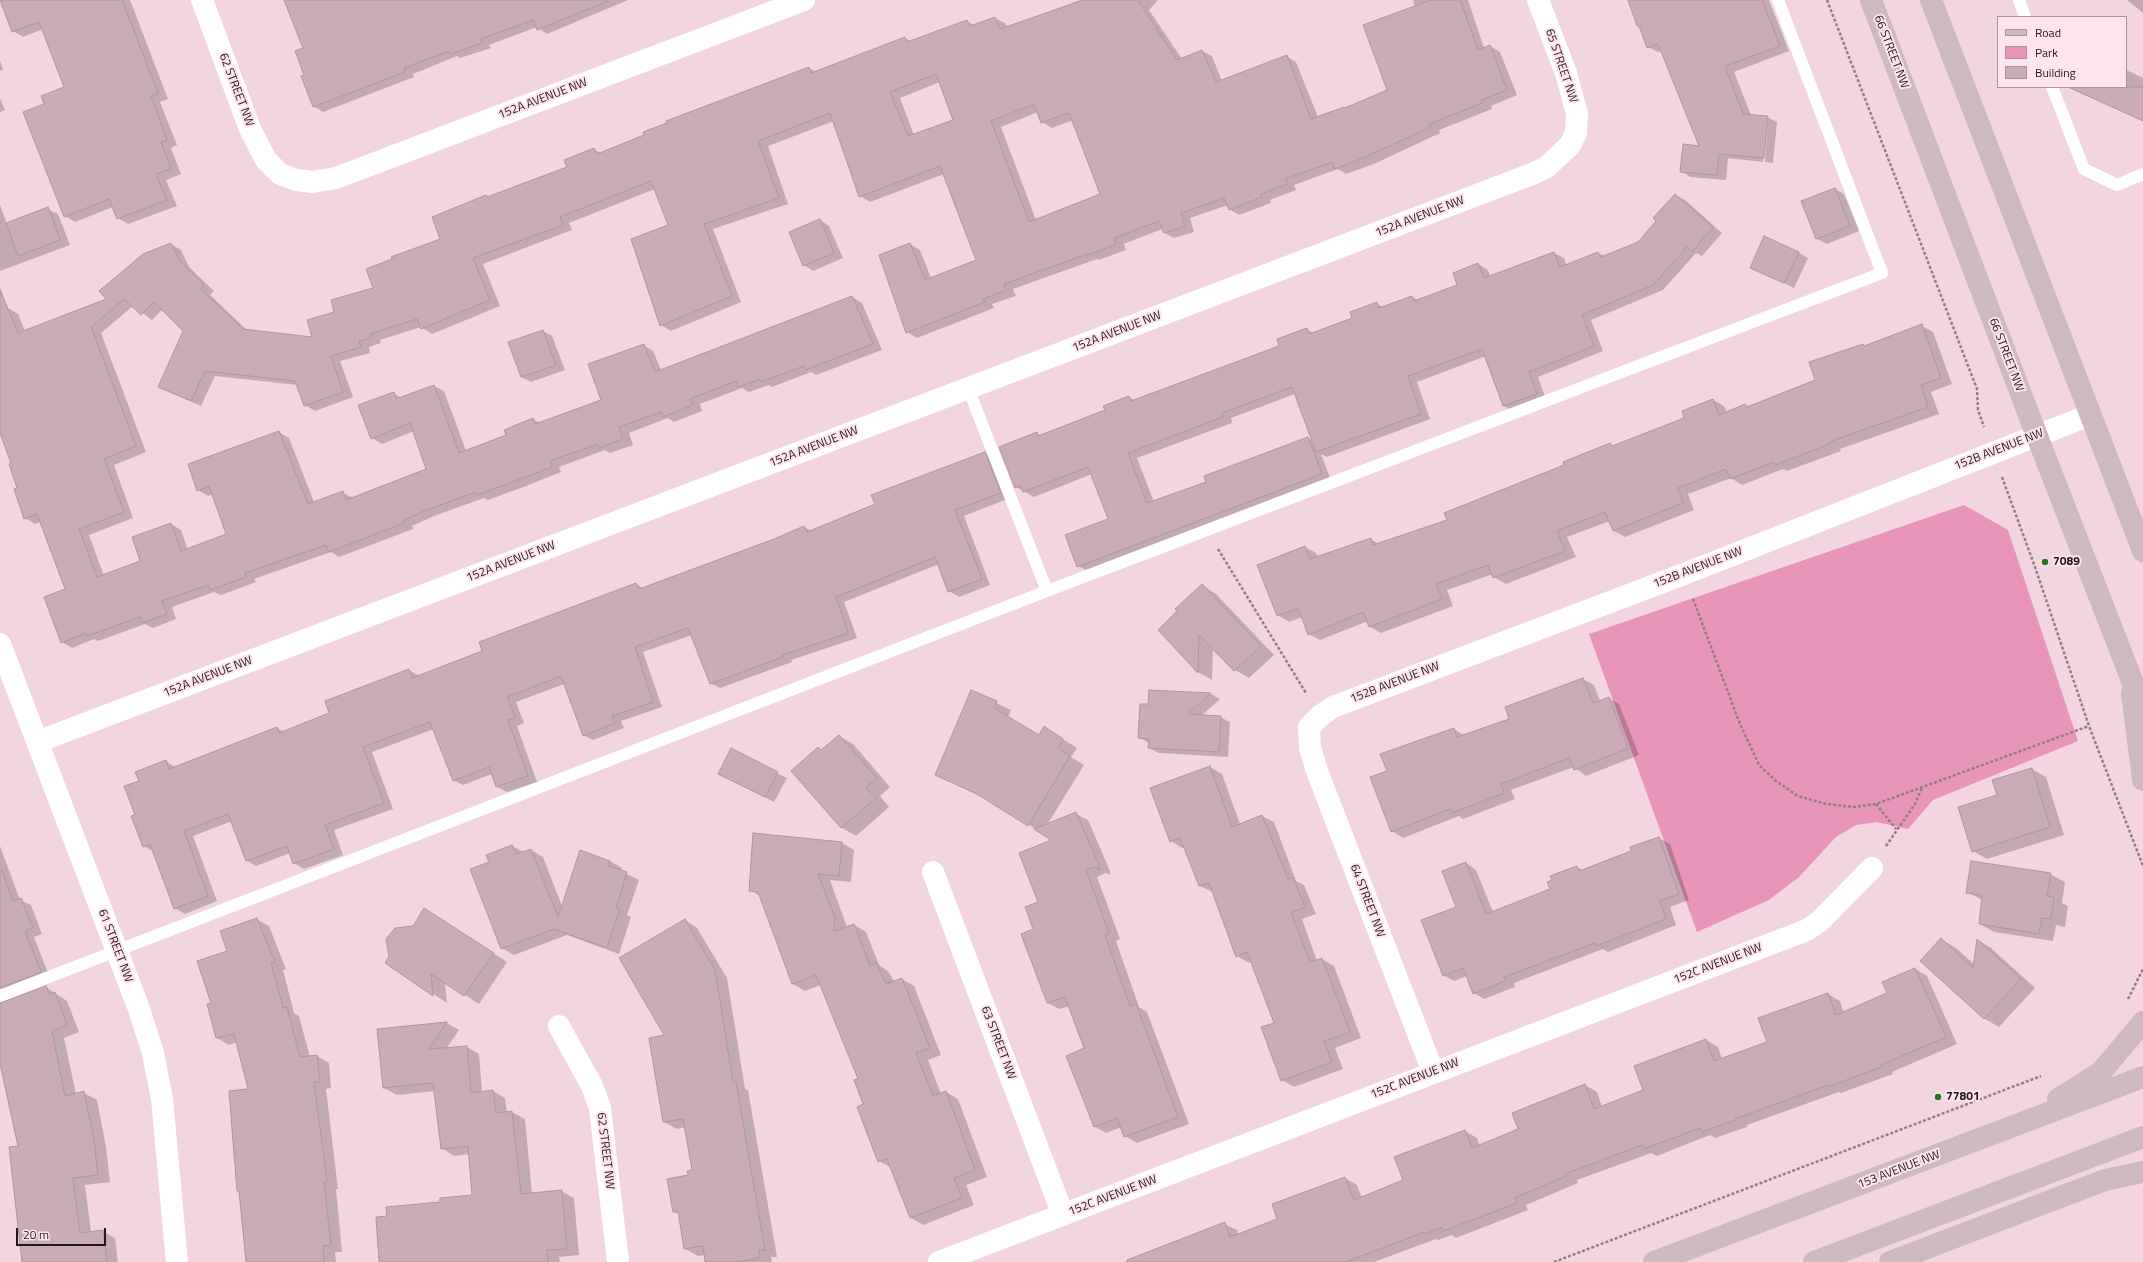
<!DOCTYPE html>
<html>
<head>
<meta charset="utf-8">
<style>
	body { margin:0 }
	#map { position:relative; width:2143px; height:1262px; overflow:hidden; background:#f3d5e1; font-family:"Titillium Web",sans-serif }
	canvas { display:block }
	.legend { position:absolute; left:1997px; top:16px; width:130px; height:72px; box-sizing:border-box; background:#fde4ee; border:1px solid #a6929a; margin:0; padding:5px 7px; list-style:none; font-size:12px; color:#23181c }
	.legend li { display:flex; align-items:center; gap:8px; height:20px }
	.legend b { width:20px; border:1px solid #a6929a }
	.scale { position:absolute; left:16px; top:1228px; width:90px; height:18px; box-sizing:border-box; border:2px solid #23181c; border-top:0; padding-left:5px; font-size:12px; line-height:14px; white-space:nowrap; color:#23181c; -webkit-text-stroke:3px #fde4ee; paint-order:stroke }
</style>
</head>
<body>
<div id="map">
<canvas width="2143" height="1262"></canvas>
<ul class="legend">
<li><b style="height:5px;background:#ceb9c1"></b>Road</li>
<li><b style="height:11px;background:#e796b9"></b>Park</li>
<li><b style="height:11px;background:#c9acb7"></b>Building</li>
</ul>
<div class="scale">20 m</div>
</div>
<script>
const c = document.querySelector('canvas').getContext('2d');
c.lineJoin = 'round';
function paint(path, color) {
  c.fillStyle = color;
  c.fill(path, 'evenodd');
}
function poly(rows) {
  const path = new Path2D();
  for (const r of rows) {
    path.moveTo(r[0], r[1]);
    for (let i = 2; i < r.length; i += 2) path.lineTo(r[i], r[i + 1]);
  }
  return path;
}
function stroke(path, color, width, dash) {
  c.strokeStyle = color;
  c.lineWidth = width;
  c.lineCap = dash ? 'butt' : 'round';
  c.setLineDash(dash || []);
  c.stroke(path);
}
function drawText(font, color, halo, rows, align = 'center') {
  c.font = font + ' "Titillium Web",sans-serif';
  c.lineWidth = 4;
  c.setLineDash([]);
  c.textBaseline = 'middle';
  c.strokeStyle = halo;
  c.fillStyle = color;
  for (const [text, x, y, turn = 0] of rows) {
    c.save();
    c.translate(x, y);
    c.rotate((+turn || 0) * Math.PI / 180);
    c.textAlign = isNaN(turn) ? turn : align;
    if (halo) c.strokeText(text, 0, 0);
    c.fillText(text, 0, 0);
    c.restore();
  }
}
const green = poly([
	[1964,505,2008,530,2078,741,1933,800,1908,829,1877,822,1856,825,1836,837,1799,877,1769,900,1697,932,1589,634]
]);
const shadow = poly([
	[1,0,130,0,168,99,160,102,177,145,171,148,181,174,166,180,177,206,128,224,118,218,113,207,75,222,65,216,45,104,65,88,43,29,23,37,13,31],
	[285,0,628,0,547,34,537,27,489,45,491,48,460,58,457,56,413,74,414,77,323,112,313,106,305,76,305,49],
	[1081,0,1158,0,1149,10,1182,59,1202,51,1212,56,1222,81,1286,56,1296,62,1318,117,1346,109,1389,91,1415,7,1413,0,1468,0,1484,48,1490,46,1500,52,1517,95,1491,106,1492,109,1439,130,1440,133,1374,164,1346,174,1338,169,1294,185,1296,190,1270,200,1271,203,1239,215,1229,209,1228,205,1190,218,1194,232,1174,238,1164,233,1162,229,1124,244,1126,250,1099,260,1097,259,1013,289,1016,296,992,304,994,308,917,338,907,332,910,244,920,250,931,278,977,260,944,174,870,202,860,196,834,121,768,146,788,204,713,229,741,302,671,331,661,325,669,226,655,189,569,223,572,230,483,264,500,306,432,334,421,327,380,340,381,343,369,347,370,353,340,361,353,397,315,411,305,405,298,385,215,376,201,406,169,392,159,386,184,330,163,309,152,320,133,306,101,333,146,452,114,465,133,518,89,535,104,576,141,562,171,524,181,530,188,550,228,535,213,494,208,496,198,490,279,432,289,438,314,502,342,492,353,498,427,469,414,431,382,444,372,438,393,393,402,398,434,386,444,391,466,451,507,436,533,419,540,423,602,400,643,345,653,351,661,370,852,297,862,303,882,350,816,375,811,372,772,387,769,385,749,392,742,388,700,404,702,411,674,422,668,418,629,433,633,445,610,453,605,450,559,467,561,472,526,486,488,500,484,498,434,516,412,526,413,529,339,557,331,552,254,579,256,582,221,595,214,592,172,607,176,619,153,628,145,624,98,641,94,639,72,648,62,642,67,590,41,522,35,524,25,518,13,464,0,430,0,288,8,308,18,314,25,331,108,299,171,244,181,250,189,267,214,291,210,295,247,330,313,338,335,313,375,288,442,240,486,196,489,198,568,168,594,150,601,153,809,68,816,72,905,38,912,42,967,21,975,26,995,18,1005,23,1007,27],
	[940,82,955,120,914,135,900,98],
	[1038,112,1042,122,1052,128,1073,120,1102,195,1036,220,1001,127],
	[1629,0,1769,0,1789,51,1734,72,1751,115,1767,117,1777,122,1773,163,1765,162,1768,120,1766,120,1763,162,1728,158,1726,180,1690,177,1681,171,1700,147,1662,51,1658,52,1648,47],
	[2127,0,2143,0,2143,13],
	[0,61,3,69,0,71],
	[2126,70,2143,78,2143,120,2097,87,2126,87],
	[0,98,5,110,0,112],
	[1835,189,1844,194,1859,231,1827,244,1817,239,1803,202],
	[1675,195,1685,200,1722,233,1702,256,1696,253,1663,290,1591,320,1603,351,1538,377,1546,399,1513,411,1504,406,1486,356,1417,382,1430,419,1327,457,1321,454,1331,480,1088,571,1078,566,1109,520,1092,474,1034,497,1016,487,1036,433,1041,436,1106,411,1129,397,1135,401,1280,347,1307,330,1314,333,1353,319,1377,304,1383,307,1412,297,1418,300,1458,285,1478,264,1488,270,1490,276,1554,253,1564,258,1567,266,1598,253,1604,256,1639,243,1658,221],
	[1295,394,1313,441,1308,438,1208,482,1154,502,1137,458,1232,423,1231,418],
	[0,205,7,224,48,209,58,214,70,245,0,271],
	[820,220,829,226,843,258,813,271,804,265],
	[1798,252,1808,258,1794,288,1751,267],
	[1922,326,1933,332,1952,384,1931,392,1939,414,1840,449,1841,451,1787,471,1783,469,1742,485,1731,478,1688,494,1694,510,1625,537,1614,531,1610,521,1567,537,1576,557,1506,584,1494,577,1493,574,1447,590,1453,606,1381,633,1370,627,1368,621,1320,640,1309,634,1302,617,1289,622,1278,615,1305,547,1316,553,1318,557,1370,539,1379,544,1448,521,1610,444,1614,446,1685,418,1713,400,1724,406,1727,413,1745,405,1749,407,1816,381,1863,345,1865,346],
	[543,331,552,336,565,370,531,382,521,377],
	[985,453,994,459,1010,498,964,516,990,585,959,597,949,591,939,564,844,602,857,638,791,660,792,662,720,688,710,683,692,635,643,652,662,707,621,721,624,728,593,740,583,735,564,684,516,702,524,723,517,726,537,782,507,792,497,787,492,774,463,785,453,780,434,729,372,752,393,809,334,830,343,855,304,869,294,863,290,853,256,866,246,860,232,821,193,836,217,901,185,914,175,908,153,851,143,846,136,815,140,781,166,761,175,767,277,728,284,732,331,713,409,670,419,676,484,651,636,584,643,588,775,540,804,527,812,531,877,505],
	[1202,585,1216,594,1274,655,1249,678,1235,670,1213,648,1212,680,1198,672,1159,630],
	[1583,679,1594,685,1600,701,1609,698,1619,704,1639,755,1586,776,1574,767,1511,790,1515,799,1463,819,1459,816,1403,838,1392,831,1388,772,1454,729,1465,736,1510,719],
	[972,691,1011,710,1008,717,1039,736,1058,736,1077,748,1071,757,1084,765,1047,825,1076,814,1088,820,1110,871,1110,875,1106,873,1097,877,1120,939,1116,941,1139,1007,1147,1012,1189,1124,1137,1143,1125,1136,1122,1127,1106,1133,1094,1126,1086,1049,1070,1006,1059,1009,1048,1003,1034,929,1054,840,988,800,936,775],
	[1150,691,1211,694,1220,699,1201,716,1220,717,1230,722,1228,757,1159,753,1149,748,1149,743,1140,738,1149,705],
	[839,736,853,744,890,787,880,796,889,807,856,836,842,828,792,771,818,748,822,750],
	[1210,767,1222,774,1240,824,1262,816,1274,822,1296,881,1304,885,1316,914,1302,919,1317,961,1322,959,1334,966,1361,1038,1335,1048,1343,1069,1294,1087,1282,1080,1275,1023,1252,962,1249,963,1237,956,1213,892,1200,886,1185,847,1182,848,1171,841],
	[2032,769,2046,777,2064,835,1987,859,1973,851,1998,796],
	[777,773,787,778,774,802,728,779],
	[1659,838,1670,844,1689,900,1670,907,1676,925,1608,952,1603,949,1514,983,1515,987,1484,999,1474,993,1467,976,1454,981,1443,975,1466,863,1476,870,1493,912,1551,890,1577,867,1583,870,1632,851],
	[842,843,854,850,851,882,830,880,847,927,854,925,866,932,879,965,889,972,894,982,902,979,914,986,941,1055,928,1060,941,1094,946,1092,958,1099,987,1177,966,1185,974,1205,923,1225,911,1218,892,1168,879,1161,859,1079,821,985,805,991,793,984,760,896,750,890],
	[0,846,20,900,31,905,42,934,34,937,50,978,8,994,0,989],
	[512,846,524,852,531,850,543,857,562,906,580,852,610,861,622,868,621,871,639,880,627,915,631,917,619,954,567,935,514,955,502,948,490,863,487,855],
	[2050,874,2065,882,2062,903,2068,906,2065,927,2056,925,2053,941,1994,932,1980,924,1982,900,1967,892],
	[439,918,507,962,479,1004,445,982,447,1003,386,963,413,926],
	[256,919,269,926,286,969,283,970,294,1013,299,1016,310,1057,317,1056,329,1063,331,1088,326,1089,338,1189,336,1189,342,1252,335,1252,336,1262,247,1262,249,1090,237,1042,229,1045,217,1038,213,1003,228,951],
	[685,920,697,928,727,978,745,1089,748,1090,777,1257,771,1257,772,1262,706,1262,705,1255,698,1256,685,1249,680,1215,674,1212,689,1176,693,1171,685,1127,677,1129,664,1122,665,1036],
	[1941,939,1956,948,1975,965,1978,940,1991,948,2035,988,1999,1027,1985,1019,1922,961],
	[1915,969,1927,976,1957,1044,1892,1072,1893,1074,1841,1093,1839,1092,1747,1125,1747,1127,1715,1138,1710,1135,1657,1156,1651,1153,1577,1180,1578,1183,1526,1205,1528,1210,1456,1238,1452,1235,1438,1240,1436,1239,1374,1262,1156,1262,1152,1250,1224,1224,1237,1230,1238,1235,1279,1219,1345,1178,1357,1185,1362,1198,1404,1181,1465,1131,1477,1138,1480,1146,1519,1130,1585,1085,1597,1092,1602,1107,1644,1091,1706,1040,1718,1047,1722,1059,1768,1042,1828,994,1840,1001,1844,1013,1889,994],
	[46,987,67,1001,79,1032,64,1038,76,1094,84,1093,97,1100,106,1147,110,1182,85,1185,91,1232,103,1231,115,1238,118,1262,23,1262,19,1147,0,1061,0,1021],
	[447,1023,459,1030,446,1049,467,1047,479,1054,482,1092,493,1091,505,1098,507,1112,512,1112,525,1119,532,1194,561,1191,574,1198,579,1255,559,1257,560,1262,380,1262,388,1217,473,1196,470,1154,454,1156,442,1148,435,1091,397,1095,384,1088,378,1030]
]);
const building = poly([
	[0,0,122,0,158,93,151,96,167,140,161,142,171,169,156,174,167,200,117,219,109,199,64,217,23,112,44,104,41,96,64,87,39,22,12,32,0,0],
	[284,0,607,0,608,1,537,30,533,20,481,39,482,43,450,54,449,51,404,68,405,72,313,107,301,76,304,75,295,51,303,48,284,0],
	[1083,0,1138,0,1177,60,1202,50,1216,82,1287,55,1311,119,1344,107,1345,108,1387,90,1363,25,1431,0,1460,0,1478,50,1490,45,1507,90,1481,100,1482,103,1429,124,1431,127,1363,158,1335,169,1332,162,1285,179,1287,184,1261,194,1262,197,1229,210,1224,198,1181,213,1185,226,1164,233,1159,221,1114,238,1116,244,1088,255,1087,254,1004,284,1006,290,983,299,985,302,906,333,879,255,910,243,925,280,976,260,940,166,859,197,830,113,758,141,779,198,704,224,732,296,660,326,631,239,668,225,651,181,560,217,563,225,473,258,490,300,421,329,417,319,370,334,371,338,359,341,361,347,331,356,343,392,304,406,295,381,205,371,191,401,158,387,183,331,154,302,141,315,124,299,91,327,136,446,104,459,124,512,79,529,97,577,140,561,132,537,171,523,181,551,226,534,209,486,197,491,188,464,279,431,308,504,343,491,346,500,426,469,410,423,371,439,358,405,394,392,396,399,434,385,459,453,506,435,504,430,533,418,535,424,601,400,588,364,644,344,655,372,852,296,873,344,805,370,804,366,761,382,760,379,738,387,736,381,690,399,693,405,663,417,661,412,619,427,623,439,599,448,598,444,550,461,552,467,515,481,477,495,476,492,424,511,403,521,404,523,329,552,326,545,245,573,246,577,210,590,208,585,162,601,167,614,142,623,140,617,87,636,86,633,61,643,44,597,65,589,37,514,24,519,14,489,17,488,9,464,11,463,0,433,0,290,18,333,106,299,99,291,143,254,171,243,179,260,204,285,201,289,243,329,312,337,307,320,334,312,331,300,373,288,366,269,392,259,391,257,440,239,432,217,486,195,487,197,567,167,564,160,594,148,597,154,644,135,643,132,667,123,666,121,809,67,811,73,905,37,907,42,967,20,970,26,995,17,1000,29,1083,0],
	[936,74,953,120,908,136,890,92,936,74],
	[1034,104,1041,123,1069,113,1100,194,1029,222,991,121,1034,104],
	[1628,0,1762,0,1780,46,1725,66,1743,114,1768,116,1764,158,1719,154,1717,175,1680,172,1683,144,1699,146,1658,44,1647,48,1639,26,1637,26,1628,0],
	[2068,87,2143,87,2143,121,2068,87],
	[1835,188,1850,226,1816,239,1801,201,1835,188],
	[1675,194,1713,227,1692,252,1687,247,1653,285,1582,315,1594,346,1529,372,1537,394,1503,406,1482,349,1408,376,1421,414,1316,452,1292,387,1222,413,1223,417,1128,453,1147,503,1206,482,1204,476,1308,437,1322,474,1077,567,1065,535,1108,519,1088,467,1023,492,1021,486,1015,488,999,447,1037,432,1038,436,1105,410,1103,406,1129,396,1131,401,1279,346,1277,339,1307,328,1309,334,1352,318,1350,312,1377,302,1379,308,1412,296,1414,301,1457,285,1453,273,1478,263,1484,278,1554,252,1560,267,1598,252,1601,257,1638,242,1656,221,1653,218,1675,194],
	[48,207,60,240,18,256,6,223,48,207],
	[820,219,834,253,803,266,789,232,820,219],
	[1764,236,1799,252,1784,283,1750,268,1764,236],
	[1922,324,1941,378,1921,385,1928,407,1829,442,1830,444,1775,465,1774,462,1730,479,1726,469,1678,488,1683,503,1613,531,1605,512,1557,531,1565,551,1493,578,1488,565,1436,584,1442,599,1369,627,1363,612,1308,635,1298,608,1277,616,1257,565,1305,546,1310,559,1371,538,1373,545,1447,520,1444,513,1564,465,1563,462,1610,443,1612,446,1684,418,1682,411,1713,399,1719,415,1745,404,1747,407,1815,380,1809,362,1863,344,1864,346,1922,324],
	[543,330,556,365,521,377,508,342,543,330],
	[985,452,1001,493,955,510,982,579,948,592,935,557,836,597,848,633,782,655,783,657,710,684,688,628,635,647,653,702,612,716,615,723,583,736,561,676,507,697,515,718,508,720,528,776,496,787,489,767,453,781,430,722,363,747,384,803,325,825,334,849,293,864,287,846,246,861,228,814,184,831,208,896,174,909,150,844,143,847,131,816,135,815,124,786,139,781,135,772,166,760,169,769,277,727,279,733,329,713,325,701,409,669,412,678,482,651,479,642,636,583,639,589,774,539,804,526,807,532,875,504,871,495,985,452],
	[1202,584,1261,646,1234,671,1199,635,1198,673,1158,630,1177,611,1175,609,1202,584],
	[1583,678,1593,703,1609,697,1628,748,1574,770,1569,758,1501,784,1504,793,1452,813,1450,809,1391,832,1370,777,1387,771,1380,754,1454,728,1457,737,1509,719,1505,707,1583,678],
	[971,690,997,701,994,708,1039,735,1044,726,1063,739,1058,748,1070,756,1028,826,977,794,935,775,971,690],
	[1149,690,1211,693,1188,714,1221,716,1219,752,1148,748,1149,739,1138,738,1140,704,1148,704,1149,690],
	[839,735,877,778,866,787,876,798,841,828,791,771,818,747,821,750,839,735],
	[731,748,778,772,765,797,718,774,731,748],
	[1210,766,1232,827,1262,815,1288,879,1293,877,1305,907,1291,913,1310,962,1322,958,1350,1032,1324,1041,1332,1062,1281,1081,1261,1027,1274,1023,1247,952,1236,957,1209,883,1199,886,1180,838,1170,842,1150,788,1210,766],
	[2032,768,2050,827,1972,852,1958,807,1997,795,1992,780,2032,768],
	[1076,812,1099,865,1098,865,1100,870,1094,867,1086,870,1109,933,1105,935,1130,1006,1136,1004,1178,1117,1124,1137,1117,1118,1094,1127,1066,1056,1084,1048,1065,997,1047,1003,1021,934,1033,929,1025,907,1038,902,1019,853,1051,840,1034,829,1076,812],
	[753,833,842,842,839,876,818,874,835,918,834,931,854,924,870,966,877,963,886,984,902,978,930,1048,916,1053,933,1096,946,1091,975,1170,954,1178,962,1198,910,1218,887,1159,878,1162,857,1107,863,1104,854,1080,858,1079,816,975,792,984,758,892,749,891,753,833],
	[1659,837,1679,894,1660,901,1666,919,1596,946,1595,943,1504,977,1505,981,1473,994,1463,968,1443,976,1421,920,1456,907,1442,871,1466,862,1486,914,1550,889,1547,882,1552,880,1550,876,1577,866,1579,871,1631,851,1630,847,1659,837],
	[512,845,516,854,531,849,558,917,580,850,610,861,608,866,627,872,616,908,620,909,607,948,554,929,501,949,470,869,489,862,486,855,512,845],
	[1971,861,2051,873,2047,896,2054,897,2051,919,2042,918,2039,934,1979,924,1982,895,1966,893,1971,861],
	[2,871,13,901,21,898,33,928,25,931,41,972,0,988,0,872,2,871],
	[424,908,494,953,464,996,431,974,433,996,385,963,389,956,386,939,395,928,413,926,424,908],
	[257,918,275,962,271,963,283,1008,287,1007,300,1057,317,1055,320,1082,314,1082,327,1182,324,1182,331,1245,323,1246,324,1262,246,1262,239,1191,237,1191,229,1091,248,1089,234,1034,216,1038,207,1004,211,1003,197,961,227,951,220,931,257,918],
	[685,919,715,970,733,1082,736,1082,765,1250,759,1250,760,1258,735,1262,705,1262,703,1246,684,1249,678,1211,673,1212,667,1179,688,1175,687,1171,692,1170,683,1119,663,1122,649,1038,664,1035,619,958,685,919],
	[1941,938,1973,968,1977,939,2021,979,1984,1019,1920,961,1941,938],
	[1915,968,1946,1037,1881,1065,1881,1067,1828,1087,1828,1085,1735,1119,1736,1120,1702,1132,1700,1128,1644,1149,1642,1145,1565,1174,1566,1176,1515,1198,1517,1203,1443,1231,1442,1227,1425,1234,1424,1232,1346,1262,1127,1262,1127,1260,1225,1222,1230,1237,1277,1219,1272,1204,1345,1177,1354,1200,1403,1180,1394,1157,1465,1130,1472,1148,1518,1129,1512,1113,1585,1084,1594,1109,1643,1090,1634,1066,1706,1039,1714,1061,1767,1042,1758,1018,1828,993,1836,1015,1887,993,1882,982,1915,968],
	[46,986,49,994,55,992,67,1025,52,1031,65,1096,84,1091,94,1140,98,1175,73,1178,80,1233,103,1230,107,1262,22,1262,9,1147,18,1146,0,1064,0,1003,46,986],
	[447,1022,429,1049,467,1046,471,1093,493,1090,496,1113,512,1111,521,1194,562,1190,567,1249,547,1250,548,1262,379,1262,376,1217,387,1216,386,1207,440,1202,440,1198,472,1195,468,1146,441,1149,433,1083,383,1088,377,1029,447,1022]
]);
const path = poly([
	[1827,0,1977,389,1978,410,1984,427],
	[2002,477,2035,567,2089,726,2143,866],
	[1218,549,1306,693],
	[1693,599,1740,724,1759,765,1776,781,1798,796,1826,804,1854,807,1876,804,2089,726],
	[1876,804,1896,829],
	[1886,846,1915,804,1922,788],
	[2128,999,2143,969],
	[1554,1262,2041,1076]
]);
const service = poly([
	[2019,0,2025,17],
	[2052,87,2084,169,2117,185,2143,174],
	[968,388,1047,591],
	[0,996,1047,591,1882,273,1778,0]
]);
const minor = poly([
	[202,0,250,129,266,160,280,174,296,180,313,182,336,178,804,0],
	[0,644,139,1009,153,1053,162,1099,177,1262],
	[37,742,1532,174,1547,167,1570,145,1576,133,1577,114,1566,73,1538,0],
	[933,872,1063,1215],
	[559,1026,592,1086,600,1108,618,1262],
	[1433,1072,1317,771,1310,748,1309,727,1320,716,1333,707,1684,574,2090,415],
	[939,1262,1807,930,1820,921,1872,868]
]);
const secondary = poly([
	[1871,0,2037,436,2143,709],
	[1931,0,2143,551],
	[2132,693,2143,780],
	[2058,1099,2101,1072,2143,1022],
	[1654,1262,2143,1077],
	[1814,1262,2143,1137],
	[1890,1262,2105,1180,2143,1172]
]);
const markers = [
	[2045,562,4,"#25761f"],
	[1938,1097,4,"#25761f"]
];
const streetNames = [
	["66 STREET NW",1891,52,69],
	["65 STREET NW",1561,66,71],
	["62 STREET NW",236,90,69],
	["152A AVENUE NW",543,99,-21],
	["152A AVENUE NW",1420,217,-21],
	["152A AVENUE NW",1117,332,-21],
	["66 STREET NW",2006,355,69],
	["152A AVENUE NW",814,447,-21],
	["152B AVENUE NW",1999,450,-21],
	["152A AVENUE NW",511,562,-21],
	["152B AVENUE NW",1698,568,-21],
	["152A AVENUE NW",208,677,-21],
	["152B AVENUE NW",1395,683,-21],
	["64 STREET NW",1367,901,69],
	["61 STREET NW",115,946,69],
	["152C AVENUE NW",1718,964,-21],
	["63 STREET NW",998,1043,69],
	["152C AVENUE NW",1415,1079,-21],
	["62 STREET NW",605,1151,83],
	["153 AVENUE NW",1899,1170,-21],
	["152C AVENUE NW",1113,1196,-21]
];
const poiNames = [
	["7089",2053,562],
	["77801",1946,1097]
];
paint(green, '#e796b9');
paint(shadow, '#0003');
paint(building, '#c9acb7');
stroke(building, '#b295a1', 1);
stroke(path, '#927d85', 2.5, [3, 2]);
stroke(service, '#fff', 12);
stroke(minor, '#fff', 22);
stroke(secondary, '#ceb9c1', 22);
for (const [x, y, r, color] of markers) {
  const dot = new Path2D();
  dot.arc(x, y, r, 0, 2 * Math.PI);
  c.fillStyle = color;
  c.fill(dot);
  stroke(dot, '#fde4ee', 1.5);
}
drawText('12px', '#23181c', '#fde4ee', streetNames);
drawText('bold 12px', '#23181c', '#fde4ee', poiNames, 'left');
</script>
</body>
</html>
